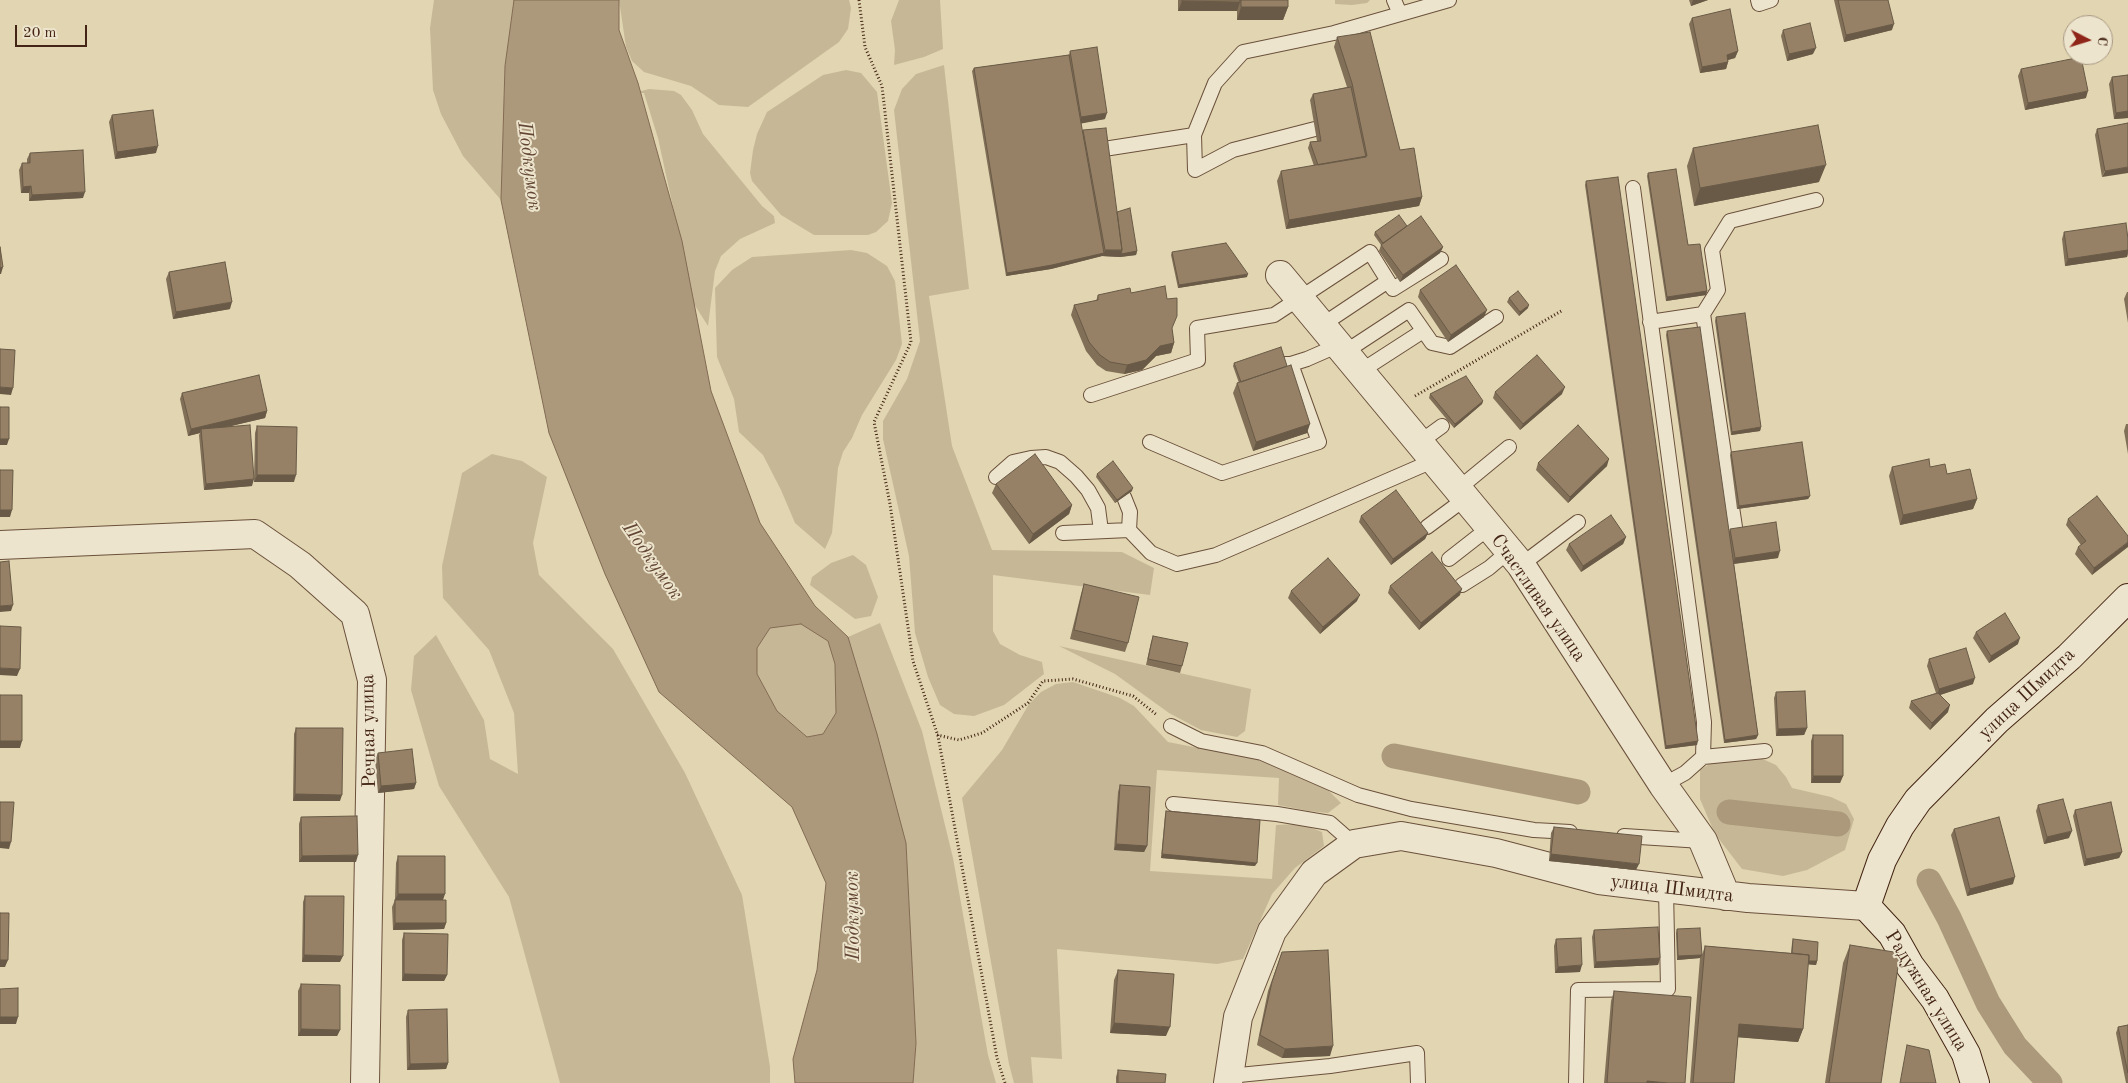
<!DOCTYPE html>
<html>
<head>
<meta charset="utf-8">
<style>
	body { margin:0 }
	#map { position:relative; width:2128px; height:1083px; overflow:hidden; background:#e1d6b1; font-family:"Old Standard TT",serif }
	canvas { display:block }
	.north { position:absolute; left:2063px; top:15px; width:50px; height:50px; box-sizing:border-box; background:#ece4cc; border:1px solid #a99783; border-radius:50%; rotate:95deg; font-size:14px; font-weight:700; line-height:20px; text-align:center; color:#442415 }
	.north::after { content:''; display:block; margin:auto; width:18px; height:22px; background:#8f2418; clip-path:polygon(50% 0,100% 100%,50% 72%,0 100%) }
	.scale { position:absolute; left:15px; top:25px; width:72px; height:22px; box-sizing:border-box; border:2px solid #442415; border-top:0; padding-left:6px; font-size:15px; line-height:18px; white-space:nowrap; color:#442415; -webkit-text-stroke:4px #ece4cc; paint-order:stroke }
</style>
</head>
<body>
<div id="map">
<canvas width="2128" height="1083"></canvas>
<div class="north">С</div>
<div class="scale">20 m</div>
</div>
<script>
const c = document.querySelector('canvas').getContext('2d');
c.lineJoin = 'round';
function paint(path, color) {
  c.fillStyle = color;
  c.fill(path, 'evenodd');
}
function poly(rows) {
  const path = new Path2D();
  for (const r of rows) {
    path.moveTo(r[0], r[1]);
    for (let i = 2; i < r.length; i += 2) path.lineTo(r[i], r[i + 1]);
  }
  return path;
}
function stroke(path, color, width, dash) {
  c.strokeStyle = color;
  c.lineWidth = width;
  c.lineCap = dash ? 'butt' : 'round';
  c.setLineDash(dash || []);
  c.stroke(path);
}
function drawText(font, color, halo, rows, align = 'center') {
  c.font = font + ' "Old Standard TT",serif';
  c.lineWidth = 4;
  c.setLineDash([]);
  c.textBaseline = 'middle';
  c.strokeStyle = halo;
  c.fillStyle = color;
  for (const [text, x, y, turn = 0] of rows) {
    c.save();
    c.translate(x, y);
    c.rotate((+turn || 0) * Math.PI / 180);
    c.textAlign = isNaN(turn) ? turn : align;
    if (halo) c.strokeText(text, 0, 0);
    c.fillText(text, 0, 0);
    c.restore();
  }
}
const green = poly([
	[434,0,514,0,505,66,501,200,463,156,441,114,433,90,430,28],
	[619,0,849,0,851,8,848,29,839,42,748,107,719,105,691,86,644,72,632,61,626,47],
	[899,0,940,0,943,49,924,57,894,65,895,50,891,21],
	[1335,0,1370,0,1367,3,1352,5,1335,4],
	[944,65,969,289,929,296,952,446,992,550,1122,552,1154,568,1150,595,993,575,993,631,1000,644,1020,655,1042,662,1044,674,1004,705,974,716,954,714,940,705,928,677,915,633,909,556,883,439,883,421,907,379,920,341,894,110,902,89,916,74],
	[846,70,861,73,877,92,892,203,888,221,876,232,868,235,814,235,781,215,752,181,750,173,753,150,757,134,767,112,823,75],
	[649,89,674,91,681,95,692,110,703,134,762,206,774,216,775,223,740,239,721,256,715,271,708,326,694,304,658,138,644,93,634,93],
	[851,250,867,253,887,266,895,281,902,344,896,360,862,415,852,438,843,452,838,468,832,533,825,549,795,523,781,490,763,455,739,432,734,399,717,357,715,288,732,270,752,257],
	[492,454,522,461,547,477,533,543,539,575,613,649,685,773,742,895,770,1067,770,1083,560,1083,509,897,439,786,411,690,414,656,436,635,484,720,490,759,518,774,514,713,489,650,443,598,442,566,462,473],
	[853,555,866,565,878,597,871,616,855,619,810,585,812,577,831,563],
	[880,623,922,731,953,858,988,1055,996,1083,913,1083,916,1043,906,843,848,637],
	[801,624,828,641,835,664,836,713,823,734,807,737,777,711,757,674,757,648,770,628],
	[1059,646,1251,689,1245,731,1237,737,1201,730,1169,713,1115,674],
	[1073,682,1120,698,1134,706,1168,742,1259,760,1328,790,1341,803,1328,813,1308,811,1278,805,1279,778,1157,770,1150,871,1272,879,1276,825,1301,824,1322,832,1324,846,1295,868,1272,894,1243,959,1217,964,1057,949,1062,1059,1031,1057,1033,1083,1014,1083,1009,1064,962,798,1002,750,1029,704,1041,692,1056,684],
	[1756,756,1776,765,1786,777,1792,788,1831,797,1846,804,1854,819,1845,850,1807,870,1783,876,1742,869,1715,834,1700,799,1700,770,1719,758]
]);
const water = poly([
	[514,0,619,0,619,30,638,83,682,241,711,391,760,523,815,606,848,637,877,734,906,843,916,1043,913,1083,795,1083,793,1059,817,970,826,883,792,807,659,692,605,574,549,433,501,200,505,66,514,0],
	[801,624,828,641,835,664,836,713,823,734,807,737,777,711,757,674,757,648,770,628,801,624]
]);
const canal = poly([
	[1394,756,1578,792],
	[1729,812,1838,824],
	[1929,881,1949,918,1988,1003,2015,1046,2050,1083]
]);
const path = poly([
	[859,0,865,47,882,86,911,342,874,422,890,504,913,661,938,736,997,1058,1005,1083],
	[1415,396,1563,310],
	[937,735,959,740,982,733,1028,703,1043,681,1073,679,1133,696,1157,715]
]);
const lane = poly([
	[1394,0,1400,14],
	[1758,0,1759,4,1771,0],
	[1194,135,1195,170,1233,150,1315,129],
	[1104,149,1194,135,1215,83,1243,52,1334,33,1449,0],
	[1633,188,1704,722,1703,757,1685,773,1663,785],
	[1703,314,1735,527],
	[1650,322,1703,314,1718,290,1712,250,1730,221,1816,200],
	[1322,325,1388,281],
	[1345,352,1409,310,1432,343,1450,347,1496,317],
	[1284,364,1291,364,1307,359,1339,345],
	[1361,371,1423,331],
	[1091,395,1198,360,1197,328,1274,315,1370,252,1393,289,1441,259],
	[1150,442,1222,473,1319,442,1291,364],
	[1420,442,1442,426],
	[996,477,1013,462,1031,458,1046,457,1060,462,1076,476,1088,490,1098,508,1101,531],
	[1458,489,1509,447],
	[1124,497,1130,512,1129,530],
	[1427,527,1466,498],
	[1063,533,1129,530,1151,553,1177,564,1216,555,1435,460],
	[1449,559,1490,527],
	[1521,565,1578,522],
	[1462,585,1489,568,1509,551],
	[1171,726,1201,741,1262,753,1358,795,1411,809,1534,830,1570,832],
	[1703,757,1765,751],
	[1173,804,1277,814,1330,823,1354,844],
	[1624,836,1702,841],
	[1229,1076,1330,1066,1417,1053,1418,1083],
	[1576,1083,1578,990,1668,989,1666,889]
]);
const street = poly([
	[1280,275,1521,565,1663,785,1703,841,1726,896],
	[0,545,255,534,300,565,355,614,372,680,365,1083],
	[1228,1083,1238,1017,1272,931,1314,873,1354,844,1401,836,1496,853,1599,880,1748,898,1866,906]
]);
const secondary = poly([
	[1975,1083,1966,1054,1935,999,1910,966,1892,934,1866,906,1882,860,1900,826,1918,800,1997,720,2069,657,2128,598]
]);
const wall = poly([
	[1178,0,1288,0,1288,7,1283,20,1237,20,1237,11,1178,11],
	[1689,0,1708,0,1691,6],
	[1834,0,1888,0,1892,30,1844,42],
	[1692,18,1738,51,1735,58,1728,60,1728,62,1726,69,1700,73,1689,24],
	[1783,30,1813,54,1787,61,1781,36],
	[1337,37,1400,150,1422,197,1419,206,1286,229,1277,181,1281,171,1314,166,1308,148,1310,142,1317,141,1310,100,1313,94,1347,87,1334,47],
	[1070,51,1105,119,1081,123,1082,131,1083,130,1117,212,1137,251,1136,255,1120,257,1102,256,1051,269,1006,276,972,71,974,68,1069,55],
	[2021,69,2086,98,2025,110,2018,76],
	[2128,75,2128,118,2114,119,2109,84,2112,77],
	[112,115,156,153,115,159,109,122],
	[2128,123,2102,177,2095,135,2097,129],
	[1693,148,1819,182,1694,206,1687,166],
	[30,153,83,198,29,201,29,193,21,193,19,170,22,163,27,163,27,159],
	[1648,173,1688,245,1707,291,1706,295,1666,301,1647,176],
	[1586,181,1697,745,1665,749,1585,185],
	[1407,226,1443,247,1440,253,1400,282,1379,251,1381,245,1374,235,1375,232],
	[2064,232,2128,239,2128,254,2127,257,2065,266,2062,239],
	[1172,252,1247,277,1178,288,1171,255],
	[169,272,230,309,173,319,166,279],
	[1420,290,1484,317,1448,342,1418,297],
	[2127,292,2128,292,2128,323,2124,299],
	[1131,293,1172,329,1174,343,1171,353,1156,356,1142,370,1124,374,1106,371,1097,365,1086,351,1071,315,1074,305,1096,301,1098,295],
	[1509,298,1528,308,1519,316,1507,302],
	[1716,317,1761,427,1760,431,1731,435,1715,321],
	[1667,331,1729,532,1730,529,1778,558,1734,564,1758,735,1756,739,1724,743,1666,335],
	[1234,363,1307,433,1253,451,1233,393,1237,383,1239,383,1233,366],
	[1495,392,1562,394,1520,430,1493,398],
	[182,393,267,411,265,418,226,427,252,486,204,490,199,435,200,433,188,436,180,399],
	[1430,394,1483,401,1482,404,1454,428,1429,398],
	[2126,424,2128,424,2128,454,2124,431],
	[257,426,294,482,254,482,255,433],
	[1731,452,1810,496,1808,499,1737,509,1730,455],
	[1538,463,1607,466,1568,503,1536,470],
	[1892,467,1930,467,1947,474,1977,499,1973,509,1900,525,1889,476],
	[1097,474,1132,491,1115,503,1096,477],
	[996,484,1072,505,1069,514,1029,544,992,493],
	[1361,516,1428,533,1425,539,1391,565,1359,522],
	[2068,519,2128,536,2092,575,2075,554,2078,547,2081,545,2066,525],
	[1626,537,1623,544,1581,572,1566,550,1569,544],
	[1084,584,1128,643,1125,652,1070,639,1081,594],
	[1390,586,1460,595,1419,630,1388,593],
	[1291,591,1357,601,1320,634,1288,598],
	[1976,632,2018,644,1989,663,1973,638],
	[1153,636,1182,666,1180,673,1146,665,1151,642],
	[1929,659,1973,684,1940,695,1948,712,1930,730,1909,708,1911,701,1936,693,1927,666],
	[1776,692,1807,728,1804,735,1776,736,1774,698],
	[296,728,340,801,293,801,294,734],
	[1813,735,1843,776,1840,783,1811,783,1811,741],
	[378,753,416,783,414,789,378,793,375,759],
	[1120,785,1147,846,1144,852,1114,850,1118,792],
	[2038,805,2069,838,2044,844,2036,811],
	[2075,810,2122,852,2119,858,2084,866,2073,816],
	[1166,811,1255,866,1161,858,1165,815],
	[301,817,356,862,299,862,299,824],
	[1554,827,1636,870,1549,861,1551,833],
	[1954,829,2013,884,1967,896,1951,835],
	[398,856,443,900,446,923,444,929,393,930,392,907,395,900,396,863],
	[305,896,340,962,302,962,303,902],
	[1677,929,1702,955,1705,946,1791,953,1792,943,1793,939,1817,961,1816,965,1808,964,1803,1029,1798,1042,1738,1037,1734,1083,1690,1083,1700,958,1677,960,1676,933],
	[1594,930,1660,958,1658,965,1594,968,1592,937],
	[404,933,447,975,444,981,402,981,402,940],
	[1556,939,1580,972,1555,973,1554,946],
	[1850,945,1881,1083,1825,1083,1843,963],
	[1282,952,1330,1056,1282,1058,1257,1045,1268,991],
	[1118,970,1166,1036,1110,1033,1114,980],
	[301,984,340,1030,337,1036,298,1036,298,991],
	[1614,991,1685,1083,1604,1083,1611,1001],
	[408,1010,448,1063,446,1069,407,1070,406,1017],
	[2128,1025,2128,1083,2126,1083,2116,1033,2118,1027],
	[1118,1070,1165,1083,1116,1083,1116,1077]
]);
const shadedWall = poly([
	[1693,0,1708,0,1691,6],
	[1182,1,1240,2,1237,11,1178,11],
	[1241,7,1288,7,1283,20,1237,20],
	[1894,24,1892,30,1844,42,1846,35],
	[1816,48,1813,54,1787,61,1789,54],
	[1738,51,1735,58,1724,61,1727,55],
	[1728,62,1726,69,1700,73,1702,67],
	[2088,91,2086,98,2025,110,2028,103],
	[2128,111,2128,118,2114,119,2116,113],
	[1107,113,1105,119,1079,124,1081,117],
	[158,146,156,153,115,159,117,152],
	[1826,165,1819,182,1694,206,1700,188],
	[2128,167,2128,173,2102,177,2105,171],
	[31,186,29,193,21,193,23,187],
	[85,192,83,198,29,201,32,195],
	[1422,197,1419,206,1286,229,1289,220],
	[1443,247,1440,253,1400,282,1403,275],
	[1105,250,1137,251,1136,255,1120,257,1102,256,1051,269,1006,276,1007,273,1104,253],
	[2128,250,2127,257,2065,266,2068,259],
	[3,267,1,274,0,274,0,268],
	[1248,274,1247,277,1178,288,1179,285],
	[1707,291,1706,295,1666,301,1667,297],
	[232,302,230,309,173,319,176,312],
	[1529,305,1528,308,1519,316,1520,312],
	[1487,310,1484,317,1448,342,1451,335],
	[1174,343,1171,353,1156,356,1142,370,1124,374,1127,365,1160,346],
	[0,387,13,388,11,395,0,394],
	[1565,387,1562,394,1520,430,1523,424],
	[1483,401,1482,404,1454,428,1455,424],
	[267,411,265,418,202,433,201,429,200,433,188,436,191,429],
	[1310,424,1307,433,1253,451,1256,442],
	[1761,427,1760,431,1731,435,1732,432],
	[0,439,9,439,7,445,0,445],
	[1609,459,1607,466,1568,503,1570,497],
	[257,475,296,475,294,482,254,482],
	[254,479,252,486,204,490,206,484],
	[1133,488,1132,491,1115,503,1117,500],
	[1810,496,1808,499,1737,509,1739,506],
	[1977,499,1973,509,1900,525,1903,515],
	[1072,505,1069,514,1029,544,1033,534],
	[0,510,12,510,10,517,0,517],
	[1428,533,1425,539,1391,565,1393,559],
	[1626,537,1623,544,1581,572,1583,566],
	[2128,542,2128,547,2092,575,2094,568],
	[1780,551,1778,558,1732,564,1735,558],
	[1462,589,1460,595,1419,630,1421,623],
	[1360,595,1357,601,1320,634,1323,627],
	[13,605,11,611,0,612,0,606],
	[2020,638,2018,644,1989,663,1991,656],
	[0,668,20,669,17,676,0,675],
	[1975,678,1973,684,1937,696,1939,689],
	[1950,705,1948,712,1930,730,1932,723],
	[1807,728,1804,735,1776,736,1778,729],
	[1758,735,1756,739,1724,743,1725,740],
	[0,741,22,741,20,748,0,748],
	[1698,741,1697,745,1665,749,1666,746],
	[1813,776,1843,776,1840,783,1811,783],
	[416,783,414,789,378,793,381,786],
	[295,794,342,795,340,801,293,801],
	[2072,831,2069,838,2044,844,2047,837],
	[0,842,11,842,9,849,0,848],
	[1116,844,1147,846,1144,852,1114,850],
	[2122,852,2119,858,2084,866,2086,859],
	[1162,854,1257,863,1255,866,1161,858],
	[1551,854,1639,864,1636,870,1549,861],
	[358,855,356,862,299,862,302,856],
	[2015,877,2013,884,1967,896,1970,889],
	[398,894,445,894,443,900,395,900],
	[395,923,446,923,444,929,393,930],
	[304,955,343,956,340,962,302,962],
	[1702,955,1700,958,1677,960,1678,956],
	[1660,958,1658,965,1594,968,1596,962],
	[1791,959,1817,961,1816,965,1790,963],
	[0,960,8,960,5,967,0,967],
	[1582,965,1580,972,1555,973,1558,967],
	[404,974,447,975,444,981,402,981],
	[0,1017,18,1017,16,1024,0,1024],
	[1114,1023,1170,1027,1166,1036,1110,1033],
	[1739,1024,1803,1029,1798,1042,1734,1037],
	[301,1029,340,1030,337,1036,298,1036],
	[1333,1046,1330,1056,1282,1058,1285,1049],
	[448,1063,446,1069,407,1070,410,1064],
	[1647,1081,1668,1083,1646,1083]
]);
const building = poly([
	[1182,0,1240,0,1240,2,1182,1,1182,0],
	[1241,0,1288,0,1288,7,1241,7,1241,0],
	[1838,0,1888,0,1894,24,1846,35,1838,0],
	[1730,9,1738,51,1727,55,1728,62,1702,67,1692,18,1730,9],
	[1810,23,1816,48,1789,54,1783,30,1810,23],
	[1370,32,1400,150,1414,148,1422,197,1289,220,1281,171,1367,156,1352,83,1337,37,1370,32],
	[1097,47,1107,113,1081,117,1070,51,1097,47],
	[1069,55,1104,253,1052,265,1007,273,974,68,1069,55],
	[2081,57,2088,91,2028,103,2021,69,2081,57],
	[2128,75,2128,111,2116,113,2112,77,2128,75],
	[1351,87,1366,157,1318,165,1310,142,1321,141,1313,94,1351,87],
	[153,110,158,146,117,152,112,115,153,110],
	[2128,123,2128,167,2105,171,2097,129,2128,123],
	[1818,125,1826,165,1700,188,1693,148,1818,125],
	[1106,128,1122,250,1105,250,1083,130,1106,128],
	[83,150,85,192,32,195,31,186,23,187,22,163,30,163,30,153,83,150],
	[1676,169,1688,245,1700,244,1707,291,1667,297,1648,173,1676,169],
	[1618,177,1698,741,1666,746,1586,181,1618,177],
	[1130,208,1137,251,1121,254,1122,250,1117,212,1130,208],
	[1399,215,1407,226,1383,243,1375,232,1399,215],
	[1421,216,1443,247,1403,275,1381,245,1421,216],
	[2126,223,2128,239,2128,250,2068,259,2064,232,2126,223],
	[1226,243,1248,274,1179,285,1172,252,1226,243],
	[0,247,3,267,0,268,0,247],
	[225,262,232,302,176,312,169,272,225,262],
	[1456,265,1487,310,1451,335,1420,290,1456,265],
	[1165,286,1167,299,1177,298,1177,316,1172,328,1174,343,1160,346,1146,360,1127,365,1110,362,1100,355,1089,342,1074,305,1098,300,1098,295,1130,288,1131,293,1165,286],
	[1518,291,1529,305,1520,312,1509,298,1518,291],
	[1745,313,1761,427,1732,432,1716,317,1745,313],
	[1700,327,1758,735,1725,740,1667,331,1700,327],
	[1281,347,1287,366,1241,382,1234,363,1281,347],
	[0,349,15,350,13,388,0,387,0,349],
	[1537,355,1565,387,1523,424,1495,392,1537,355],
	[1291,365,1310,424,1256,442,1237,383,1291,365],
	[259,375,267,411,191,429,182,393,259,375],
	[1466,376,1483,401,1455,424,1430,394,1466,376],
	[0,407,9,407,9,439,0,439,0,407],
	[250,425,254,479,206,484,201,429,250,425],
	[1578,425,1609,459,1570,497,1538,463,1578,425],
	[257,426,297,427,296,475,257,475,257,426],
	[1802,442,1810,496,1739,506,1731,452,1802,442],
	[1035,454,1072,505,1033,534,996,484,1035,454],
	[1929,459,1930,467,1945,464,1947,474,1970,469,1977,499,1903,515,1892,467,1929,459],
	[1113,461,1133,488,1117,500,1097,474,1113,461],
	[0,470,13,470,12,510,0,510,0,470],
	[1396,490,1428,533,1393,559,1361,516,1396,490],
	[2097,496,2128,536,2128,542,2094,568,2078,547,2086,541,2068,519,2097,496],
	[1611,515,1626,537,1583,566,1569,544,1611,515],
	[1776,522,1780,551,1735,558,1730,529,1776,522],
	[1432,552,1462,589,1421,623,1390,586,1432,552],
	[1328,558,1360,595,1323,627,1291,591,1328,558],
	[9,561,13,605,0,606,0,562,9,561],
	[1084,584,1139,597,1128,643,1074,630,1084,584],
	[2005,613,2020,638,1991,656,1976,632,2005,613],
	[0,626,21,627,20,669,0,668,0,626],
	[1153,636,1188,643,1182,666,1148,659,1153,636],
	[1966,648,1975,678,1939,689,1929,659,1966,648],
	[1805,691,1807,728,1778,729,1776,692,1805,691],
	[1938,693,1950,705,1932,723,1911,701,1938,693],
	[0,695,22,695,22,741,0,741,0,695],
	[296,728,343,728,342,795,295,794,296,728],
	[1813,735,1843,735,1843,776,1813,776,1813,735],
	[412,749,416,783,381,786,378,753,412,749],
	[1120,785,1150,787,1147,846,1116,844,1120,785],
	[2063,799,2072,831,2047,837,2038,805,2063,799],
	[0,802,14,802,11,842,0,842,0,802],
	[2111,802,2122,852,2086,859,2075,810,2111,802],
	[1166,811,1260,820,1257,863,1162,854,1166,811],
	[357,816,358,855,302,856,301,817,357,816],
	[1999,817,2015,877,1970,889,1954,829,1999,817],
	[1554,827,1642,836,1639,864,1551,854,1554,827],
	[398,856,445,856,445,894,398,894,398,856],
	[305,896,344,896,343,956,304,955,305,896],
	[395,900,446,900,446,923,395,923,395,900],
	[0,913,9,913,8,960,0,960,0,913],
	[1658,927,1660,958,1596,962,1594,930,1658,927],
	[1700,928,1702,955,1678,956,1677,929,1700,928],
	[404,933,448,934,447,975,404,974,404,933],
	[1581,938,1582,965,1558,967,1556,939,1581,938],
	[1793,939,1818,942,1817,961,1809,961,1809,955,1792,953,1793,939],
	[1850,945,1900,953,1881,1083,1829,1083,1850,945],
	[1705,946,1809,955,1803,1029,1739,1024,1734,1083,1693,1083,1705,946],
	[1328,950,1333,1046,1285,1049,1260,1035,1272,982,1282,952,1328,950],
	[1118,970,1174,974,1170,1027,1114,1023,1118,970],
	[301,984,340,985,340,1030,301,1029,301,984],
	[18,988,18,1017,0,1017,0,989,18,988],
	[1614,991,1691,997,1685,1083,1668,1083,1647,1081,1647,1083,1607,1083,1614,991],
	[447,1009,448,1063,410,1064,408,1010,447,1009],
	[2128,1025,2128,1073,2118,1027,2128,1025],
	[1907,1045,1929,1050,1936,1083,1900,1083,1907,1045],
	[1118,1070,1166,1074,1165,1083,1118,1083,1118,1070]
]);
const streetNames = [
	["Счастливая улица",1538,598,55],
	["улица Шмидта",2027,694,-43],
	["Речная улица",369,731,-91],
	["улица Шмидта",1672,889,7],
	["Радужная улица",1926,991,58]
];
const waterNames = [
	["Подкумок",529,166,83],
	["Подкумок",652,561,55],
	["Подкумок",853,916,-91]
];
paint(green, '#c6b896');
paint(water, '#ac997c');
stroke(water, '#826a53', 1);
stroke(canal, '#ac997c', 25);
stroke(lane, '#6b503c', 16);
stroke(street, '#6b503c', 30);
stroke(secondary, '#442415', 30);
stroke(path, '#442415', 3, [1, 2.5]);
stroke(lane, '#ece4cc', 14);
stroke(street, '#ece4cc', 28);
stroke(secondary, '#ece4cc', 28);
paint(wall, '#816f58');
paint(shadedWall, '#695a47');
paint(building, '#968166');
stroke(building, '#695a47', 1);
drawText('19px', '#442415', '#ece4cc', streetNames);
drawText('italic 20px', '#634734', '#ece4cc', waterNames);
</script>
</body>
</html>
